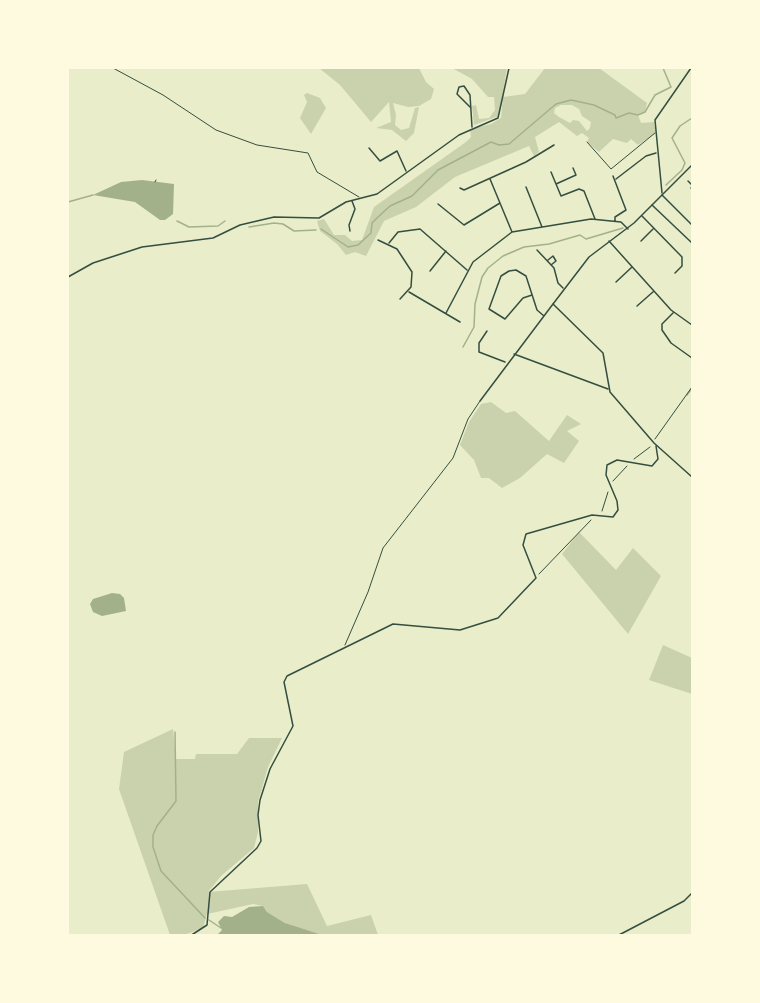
<!DOCTYPE html>
<html>
<head>
<meta charset="utf-8">
<style>
	body { margin:0 }
	#map { position:relative; width:760px; height:1003px; overflow:hidden; background:#e9edc9; font-family:"Public Sans",sans-serif }
	canvas { display:block }
	.frame { position:absolute; inset:0; border:69px solid #fefae0; pointer-events:none }
</style>
</head>
<body>
<div id="map">
<canvas width="760" height="1003"></canvas>
<div class="frame"></div>
</div>
<script>
const c = document.querySelector('canvas').getContext('2d');
c.lineJoin = 'round';
function paint(path, color) {
  c.fillStyle = color;
  c.fill(path, 'evenodd');
}
function poly(rows) {
  const path = new Path2D();
  for (const r of rows) {
    path.moveTo(r[0], r[1]);
    for (let i = 2; i < r.length; i += 2) path.lineTo(r[i], r[i + 1]);
  }
  return path;
}
function stroke(path, color, width, dash) {
  c.strokeStyle = color;
  c.lineWidth = width;
  c.lineCap = dash ? 'butt' : 'round';
  c.setLineDash(dash || []);
  c.stroke(path);
}
const green = poly([
	[319,68,419,68,426,82,434,89,431,99,419,106,408,107,393,103,396,115,395,125,401,130,409,128,415,108,419,107,414,133,406,141,392,130,376,128,391,122,389,102,371,122,340,85],
	[452,68,507,68,499,116,474,125,472,106,476,105,479,119,489,118,495,110,494,97,488,97,472,79],
	[545,68,599,68,647,103,645,112,638,115,641,123,654,122,656,133,638,145,631,139,627,143,613,139,599,152,587,142,589,138,582,133,577,136,559,122,535,137,539,152,534,156,529,146,455,177,416,207,384,221,366,256,355,252,346,255,337,244,320,231,317,221,324,219,334,235,345,235,352,241,362,240,374,207,466,142,471,137,470,129,491,124,501,118,503,97,525,94],
	[561,105,572,105,579,109,582,116,591,122,590,128,587,131,579,121,573,120,570,123,559,117,554,113,555,108],
	[307,93,320,98,326,108,311,134,300,118,307,102,304,95],
	[491,402,506,413,515,411,549,441,567,415,581,424,567,431,579,441,564,463,547,454,520,478,502,488,489,478,481,478,474,460,460,445,469,422,481,404],
	[579,532,616,570,633,548,661,576,628,634,562,554],
	[663,645,692,658,692,694,649,680],
	[173,729,176,759,195,759,196,754,237,754,249,738,282,738,268,767,258,802,258,832,254,848,221,876,208,892,307,884,327,926,371,915,378,935,309,934,285,923,267,912,263,906,253,904,207,914,203,928,184,935,170,935,119,789,124,752]
]);
const water = poly([
	[142,180,174,184,173,214,165,220,160,220,135,202,93,195,121,182],
	[112,593,120,594,124,598,126,611,102,616,93,612,90,604,93,599],
	[263,906,267,912,285,923,322,935,217,935,222,930,218,922,224,916,232,917,249,907]
]);
const stream = poly([
	[666,185,682,170,685,163,672,138,680,126,692,118],
	[68,202,93,195],
	[177,221,189,227,218,226,225,221],
	[249,227,274,223,283,224,294,231,316,230],
	[321,229,348,247,358,245,371,233,372,223,378,217,390,206,412,196,438,170,491,142,499,145,509,144,556,104,571,100,594,105,615,115,616,118,629,113,638,115,645,112,655,95,671,87,663,68],
	[463,347,474,327,475,304,482,277,488,268,503,256,524,247,549,244,580,235,586,239,623,228],
	[687,395,692,388],
	[175,732,176,801,157,826,153,835,153,847,161,871,205,918],
	[209,920,221,928]
]);
const path = poly([
	[155,182,156,180],
	[655,439,692,387],
	[634,459,650,447],
	[613,481,627,466],
	[602,511,608,492],
	[539,574,591,520]
]);
const service = poly([
	[113,68,163,95,216,130,257,145,308,153,317,172,359,197],
	[587,142,611,169,655,133],
	[345,645,368,592,383,548,453,458,468,419,480,401]
]);
const minor = poly([
	[471,108,457,94,459,87,464,86,470,95,472,127],
	[369,148,380,161,397,151,406,171],
	[551,172,561,196,579,189,584,191,595,219],
	[613,176,626,210,615,217,615,221],
	[490,179,512,232],
	[616,179,646,156,656,153],
	[688,181,692,185],
	[556,184,576,175,573,168],
	[526,187,542,227],
	[460,188,464,190,526,162,554,145],
	[691,188,692,187],
	[662,193,655,120,691,68],
	[662,195,692,225],
	[438,204,464,225,500,203],
	[652,205,692,243],
	[642,216,682,257,682,266,675,273],
	[350,231,349,225,355,209,352,201],
	[378,240,397,249,412,272,411,287,400,299],
	[609,241,671,310,692,325],
	[641,241,653,229],
	[389,243,398,232,420,229,467,270],
	[537,250,554,268,558,283,563,288],
	[548,260,553,256,556,261,551,265],
	[430,271,446,251],
	[616,282,632,267],
	[409,292,460,322],
	[532,295,523,298,505,319,489,309,501,276,509,271,516,270,526,276,537,310,544,316],
	[637,306,654,291],
	[446,313,473,262,512,232,591,219,621,222,628,229],
	[673,313,662,324,662,330,671,343,692,358],
	[487,331,479,343,479,352,505,362],
	[514,354,608,389],
	[480,401,553,304],
	[190,936,207,925,210,892,257,848,261,841,258,815,260,800,270,769,293,726,284,682,287,676,393,624,460,630,498,618,536,578,523,545,526,534,592,515,613,517,618,510,617,501,606,475,607,465,617,460,652,466,658,459,656,446]
]);
const tertiary = poly([
	[692,165,634,223,589,257,553,304,603,353,610,392,654,443,692,477],
	[68,277,93,263,142,247,213,238,240,225,274,217,319,218,346,202,377,194,459,135,498,118,509,68],
	[617,936,684,901,692,893]
]);
paint(green, '#cad2ad');
paint(water, '#a3b18a');
stroke(stream, '#a3b18a', 1.5);
stroke(path, '#344e41', 1);
stroke(service, '#344e41', 1);
stroke(minor, '#344e41', 1.5);
stroke(tertiary, '#344e41', 1.5);
</script>
</body>
</html>
